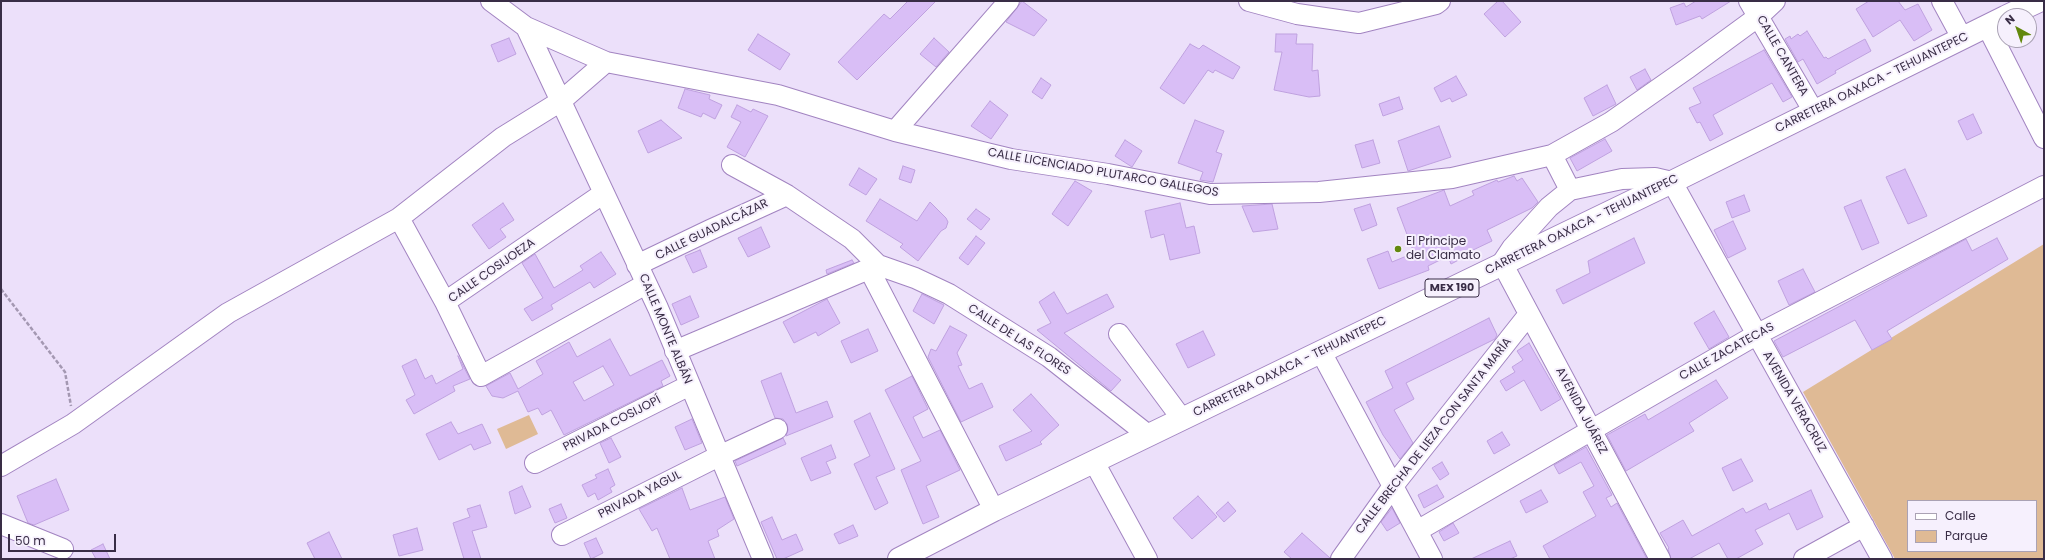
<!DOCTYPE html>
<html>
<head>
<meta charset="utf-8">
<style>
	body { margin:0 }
	#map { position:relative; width:2045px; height:560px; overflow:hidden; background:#ece0fa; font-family:Poppins,sans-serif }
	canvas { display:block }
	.frame { position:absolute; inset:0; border:2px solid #392d46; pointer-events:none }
	.legend { position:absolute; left:1907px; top:500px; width:130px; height:52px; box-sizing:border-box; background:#f6f0fd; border:1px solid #aaa2b4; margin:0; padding:5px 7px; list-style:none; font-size:12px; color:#392d46 }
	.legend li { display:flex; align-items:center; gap:8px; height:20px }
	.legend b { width:20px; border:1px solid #aaa2b4 }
	.north { position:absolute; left:1997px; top:8px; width:40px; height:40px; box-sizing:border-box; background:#f6f0fd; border:1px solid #aaa2b4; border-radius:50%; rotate:320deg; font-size:11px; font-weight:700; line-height:16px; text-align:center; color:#392d46 }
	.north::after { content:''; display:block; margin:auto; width:14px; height:18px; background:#63880d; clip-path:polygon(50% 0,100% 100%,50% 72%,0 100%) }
	.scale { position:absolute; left:8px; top:534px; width:108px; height:18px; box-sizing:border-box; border:2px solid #392d46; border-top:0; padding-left:5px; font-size:12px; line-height:14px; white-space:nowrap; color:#392d46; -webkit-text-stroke:3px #f6f0fd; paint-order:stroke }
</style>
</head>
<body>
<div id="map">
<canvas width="2045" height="560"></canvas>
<div class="frame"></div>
<ul class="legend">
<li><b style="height:5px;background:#fff"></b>Calle</li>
<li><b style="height:11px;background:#dfba95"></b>Parque</li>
</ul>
<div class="north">N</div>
<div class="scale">50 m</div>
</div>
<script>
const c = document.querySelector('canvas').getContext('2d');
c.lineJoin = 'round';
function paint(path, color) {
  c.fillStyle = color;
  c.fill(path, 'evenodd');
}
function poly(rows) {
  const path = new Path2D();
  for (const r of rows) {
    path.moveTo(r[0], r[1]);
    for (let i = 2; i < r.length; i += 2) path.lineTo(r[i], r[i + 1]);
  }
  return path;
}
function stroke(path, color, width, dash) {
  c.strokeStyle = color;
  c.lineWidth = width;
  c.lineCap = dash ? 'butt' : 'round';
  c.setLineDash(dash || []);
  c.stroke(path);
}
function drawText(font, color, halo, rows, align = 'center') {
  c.font = font + ' Poppins,sans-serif';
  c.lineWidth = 4;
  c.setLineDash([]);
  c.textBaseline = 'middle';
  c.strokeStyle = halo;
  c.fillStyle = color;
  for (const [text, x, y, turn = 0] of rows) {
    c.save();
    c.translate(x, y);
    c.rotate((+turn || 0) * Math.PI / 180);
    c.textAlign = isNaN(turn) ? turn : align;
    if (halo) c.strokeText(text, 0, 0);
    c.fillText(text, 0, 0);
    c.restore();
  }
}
const green = poly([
	[2044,244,2044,559,1895,559,1803,392],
	[1908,501,2036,501,2036,551,1908,551],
	[529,415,538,434,506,449,497,429]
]);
const building = poly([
	[908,1,936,1,857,80,838,62,884,14,890,19,908,1],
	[1022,1,1047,20,1034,36,1006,22,1022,1],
	[1498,1,1502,1,1521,22,1505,37,1484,14,1498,1],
	[1696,1,1731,1,1702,19,1700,16,1676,25,1670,8,1684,3,1686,7,1696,1],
	[1869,1,1898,1,1905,10,1918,4,1932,30,1914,41,1900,20,1873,37,1856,9,1869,1],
	[1807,31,1824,58,1826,57,1828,59,1865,39,1871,51,1835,71,1836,73,1817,84,1803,59,1798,62,1785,39,1790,36,1791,39,1798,34,1800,36,1807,31],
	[758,34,790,54,780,70,748,50,758,34],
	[1276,34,1297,34,1296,44,1313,44,1312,71,1318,70,1320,96,1309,97,1274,90,1282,52,1275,52,1276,34],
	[509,38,516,54,498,62,491,45,509,38],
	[934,38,949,52,936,67,920,54,934,38],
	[1190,44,1199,49,1203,45,1240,67,1233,79,1215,70,1213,73,1208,70,1184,104,1160,88,1190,44],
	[1764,50,1792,97,1783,102,1772,83,1713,115,1723,134,1710,141,1700,122,1697,123,1689,108,1701,103,1693,88,1764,50],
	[1645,69,1651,80,1637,90,1630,77,1645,69],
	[1456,76,1467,95,1452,102,1450,98,1441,102,1434,88,1456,76],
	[1041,78,1051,85,1042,99,1032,92,1041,78],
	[1607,85,1616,104,1593,116,1584,98,1607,85],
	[685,89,710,95,709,99,722,105,715,119,703,113,701,117,678,108,685,89],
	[1399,97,1403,109,1383,116,1379,104,1399,97],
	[990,101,1008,115,991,139,971,126,990,101],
	[737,105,751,112,753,109,768,116,745,157,727,147,741,122,731,117,737,105],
	[1973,114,1982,133,1967,140,1958,121,1973,114],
	[661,120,682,138,648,153,638,131,661,120],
	[1195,120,1224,131,1216,152,1222,154,1213,182,1200,180,1203,172,1178,163,1195,120],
	[1439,126,1451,157,1408,171,1398,141,1439,126],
	[1605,139,1612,151,1577,171,1570,158,1605,139],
	[1125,140,1142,151,1132,167,1115,156,1125,140],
	[1373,140,1380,163,1362,168,1355,145,1373,140],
	[903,166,915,170,911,183,899,179,903,166],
	[859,168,877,179,866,195,849,185,859,168],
	[1905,169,1927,216,1908,224,1886,177,1905,169],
	[1514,176,1517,181,1522,178,1538,202,1532,208,1487,230,1492,241,1471,251,1472,253,1451,264,1448,256,1428,266,1429,270,1379,289,1367,259,1388,251,1392,262,1414,253,1397,208,1444,190,1450,206,1474,195,1472,191,1497,180,1498,182,1514,176],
	[1075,181,1092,191,1068,226,1052,214,1075,181],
	[1744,195,1750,211,1732,218,1726,202,1744,195],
	[880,199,917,221,930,202,946,218,948,222,946,228,941,231,918,261,900,247,903,244,866,221,880,199],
	[1861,200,1879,243,1862,250,1844,207,1861,200],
	[503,203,514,220,500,229,506,237,489,249,472,225,503,203],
	[1180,203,1186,228,1194,226,1200,253,1170,260,1164,234,1151,238,1145,211,1180,203],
	[1272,204,1278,229,1253,232,1242,206,1272,204],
	[1370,204,1377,225,1362,231,1354,209,1370,204],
	[976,209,990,219,981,230,967,219,976,209],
	[1733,221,1746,249,1728,258,1714,230,1733,221],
	[761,227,770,247,748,257,738,238,761,227],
	[976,236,985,243,968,265,959,258,976,236],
	[1634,238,1645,263,1563,304,1556,290,1590,273,1588,261,1634,238],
	[1997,238,2008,259,1887,331,1892,339,1872,350,1855,320,1783,357,1774,341,1966,239,1972,251,1997,238],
	[700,250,707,267,693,273,685,256,700,250],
	[601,252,616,274,594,288,590,282,551,305,553,309,532,321,524,309,543,298,522,263,535,254,554,288,583,270,580,266,601,252],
	[852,260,854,263,827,274,826,270,852,260],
	[1803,269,1815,292,1789,305,1778,281,1803,269],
	[1054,292,1067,314,1107,294,1114,307,1064,333,1121,380,1111,391,1037,330,1051,323,1039,302,1054,292],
	[922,294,944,305,934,324,913,311,922,294],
	[690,296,699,317,681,325,672,304,690,296],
	[827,299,840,323,818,336,816,332,794,343,783,322,827,299],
	[1714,311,1729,337,1709,349,1694,323,1714,311],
	[1489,318,1497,335,1495,339,1406,383,1414,399,1394,410,1413,443,1400,459,1383,435,1366,402,1393,388,1385,371,1489,318],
	[950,326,967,335,957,353,962,365,958,366,969,389,982,383,993,407,961,422,928,357,931,349,936,351,950,326],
	[868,329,878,351,851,363,841,341,868,329],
	[1203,331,1215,355,1188,368,1176,344,1203,331],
	[610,339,630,376,662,360,670,376,661,381,663,386,564,435,551,410,542,415,538,408,528,412,518,391,503,398,492,396,486,386,510,373,518,389,543,374,536,361,569,342,577,357,610,339],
	[603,366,614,385,584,401,573,382,603,366],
	[1529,343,1561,399,1541,411,1524,380,1506,391,1500,381,1515,372,1512,367,1523,360,1517,351,1529,343],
	[458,356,470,379,453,386,455,391,414,414,406,400,415,395,402,366,416,359,425,379,432,375,436,384,463,369,458,356],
	[781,373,796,413,827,401,833,417,786,436,788,430,787,424,783,419,775,418,761,381,781,373],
	[912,376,928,409,913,417,923,438,940,430,960,470,926,486,939,517,923,524,901,470,921,461,885,390,912,376],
	[1716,380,1728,398,1689,423,1694,431,1626,471,1607,435,1645,414,1648,420,1716,380],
	[1031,394,1059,425,1040,442,1042,444,1006,461,999,446,1032,431,1013,410,1031,394],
	[870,413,895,469,876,477,888,503,875,510,854,464,870,456,854,421,870,413],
	[692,419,702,443,685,450,675,427,692,419],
	[451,422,458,434,482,424,491,443,474,450,471,444,439,460,426,434,451,422],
	[1502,432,1510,445,1494,454,1487,441,1502,432],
	[611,438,621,457,609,463,600,443,611,438],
	[783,438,786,444,737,466,735,461,783,438],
	[831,445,836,458,826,462,831,473,811,481,801,458,831,445],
	[1586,447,1612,495,1606,498,1611,507,1617,503,1647,559,1550,559,1543,546,1596,516,1583,492,1594,486,1581,462,1559,474,1554,465,1586,447],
	[1741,459,1753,481,1733,491,1722,468,1741,459],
	[1442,462,1449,474,1440,480,1432,468,1442,462],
	[608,469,615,485,610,488,612,492,598,500,595,493,588,497,582,485,597,478,595,475,608,469],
	[56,479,69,510,34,525,28,523,17,496,56,479],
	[1437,485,1444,497,1424,508,1418,495,1437,485],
	[522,486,531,507,515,514,509,492,522,486],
	[682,488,690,510,725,497,734,519,717,530,719,536,708,541,715,559,670,559,657,528,652,531,639,509,682,488],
	[1541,490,1548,502,1526,513,1520,501,1541,490],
	[1811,490,1823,517,1797,530,1789,513,1755,530,1763,544,1736,559,1728,559,1719,543,1689,559,1671,559,1668,549,1669,548,1660,533,1683,520,1692,536,1743,508,1746,513,1766,503,1769,510,1811,490],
	[1198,496,1217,517,1192,539,1173,518,1198,496],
	[1228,502,1236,511,1224,522,1216,513,1228,502],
	[561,504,567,518,555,523,549,509,561,504],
	[480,505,487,527,472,531,481,559,464,559,453,523,470,517,467,509,480,505],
	[1392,508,1400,523,1387,531,1381,522,1392,508],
	[772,517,782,540,796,534,803,550,783,559,777,559,761,522,772,517],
	[1453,523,1459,533,1444,541,1439,532,1453,523],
	[853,525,858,536,839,544,834,534,853,525],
	[417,528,423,550,399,556,393,535,417,528],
	[329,532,342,559,315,559,307,543,329,532],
	[1302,533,1330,558,1330,559,1292,559,1284,552,1302,533],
	[596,538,603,553,591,559,584,543,596,538],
	[1510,541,1517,556,1510,559,1471,559,1510,541],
	[103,544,110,559,96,559,91,550,103,544]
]);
const path = poly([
	[1,289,65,372,71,406]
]);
const minor = poly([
	[491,1,526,27,606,62,778,95,895,131,1011,159,1108,174,1210,194,1319,192,1452,178,1552,155,1611,122,1688,68,1759,16,1775,1],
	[1249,1,1297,14,1359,23,1436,4,1440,1],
	[1749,1,1814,112],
	[1942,1,1962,38],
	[1987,26,2044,138],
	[526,27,658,308,763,559],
	[895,131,1009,1],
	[1552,155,1570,190],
	[732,165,787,195,852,239,878,265],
	[399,218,445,302,481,376,646,284],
	[637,265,710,230,787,195],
	[869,269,994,510],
	[445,302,604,193],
	[1119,334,1182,419],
	[675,351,878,265,915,278,949,294,1049,357,1148,435],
	[1321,352,1432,559],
	[1094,462,1147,559],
	[535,463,690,385],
	[1,466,73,424,228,313,399,218,503,137,561,101,606,62],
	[1,524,63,549],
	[1417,531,1756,335,2044,186],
	[562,535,719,456,777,429],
	[1341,559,1393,486,1529,314],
	[1660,559,1502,263,1512,248,1549,207,1570,190,1622,179,1655,178,1672,182,1882,559],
	[1804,559,1864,526]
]);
const major = poly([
	[2007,16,2039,1],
	[899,559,994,510,1672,182,2005,17]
]);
const markers = [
	[1398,249,4,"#63880d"]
];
const shields = [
	[1452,288,54]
];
const shieldNames = [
	["MEX 190",1452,288]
];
const streetNames = [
	["CALLE CANTERA",1782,56,60],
	["CARRETERA OAXACA - TEHUANTEPEC",1872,83,-26],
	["CALLE LICENCIADO PLUTARCO GALLEGOS",1103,173,10],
	["CARRETERA OAXACA - TEHUANTEPEC",1582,225,-26],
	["CALLE GUADALCÁZAR",712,230,-26],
	["CALLE COSIJOEZA",492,271,-35],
	["CALLE MONTE ALBÁN",665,329,67],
	["CALLE DE LAS FLORES",1019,340,33],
	["CALLE ZACATECAS",1727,352,-29],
	["CARRETERA OAXACA - TEHUANTEPEC",1290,367,-26],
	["AVENIDA VERACRUZ",1794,402,60],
	["AVENIDA JUÁREZ",1581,411,62],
	["PRIVADA COSIJOPÍ",612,424,-27],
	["CALLE BRECHA DE LIEZA CON SANTA MARÍA",1434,436,-52],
	["PRIVADA YAGUL",640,495,-27]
];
const poiNames = [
	["El Principe",1406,242],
	["del Clamato",1406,256]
];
paint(green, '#dfba95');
paint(building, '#d9bef6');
stroke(building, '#bfa1df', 1);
stroke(minor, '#a284c1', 22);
stroke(major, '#a284c1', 24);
stroke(path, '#a498b2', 2.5, [4, 2]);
stroke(minor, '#fff', 20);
stroke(major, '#fff', 22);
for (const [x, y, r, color] of markers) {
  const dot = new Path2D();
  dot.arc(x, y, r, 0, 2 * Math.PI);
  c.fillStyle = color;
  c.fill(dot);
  stroke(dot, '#f6f0fd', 1.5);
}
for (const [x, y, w] of shields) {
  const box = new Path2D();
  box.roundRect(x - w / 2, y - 9, w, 18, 3);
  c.fillStyle = '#f6f0fd';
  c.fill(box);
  stroke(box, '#392d46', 1);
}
drawText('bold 11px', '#392d46', null, shieldNames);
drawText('12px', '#392d46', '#f6f0fd', streetNames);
drawText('12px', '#392d46', '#f6f0fd', poiNames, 'left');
</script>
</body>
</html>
